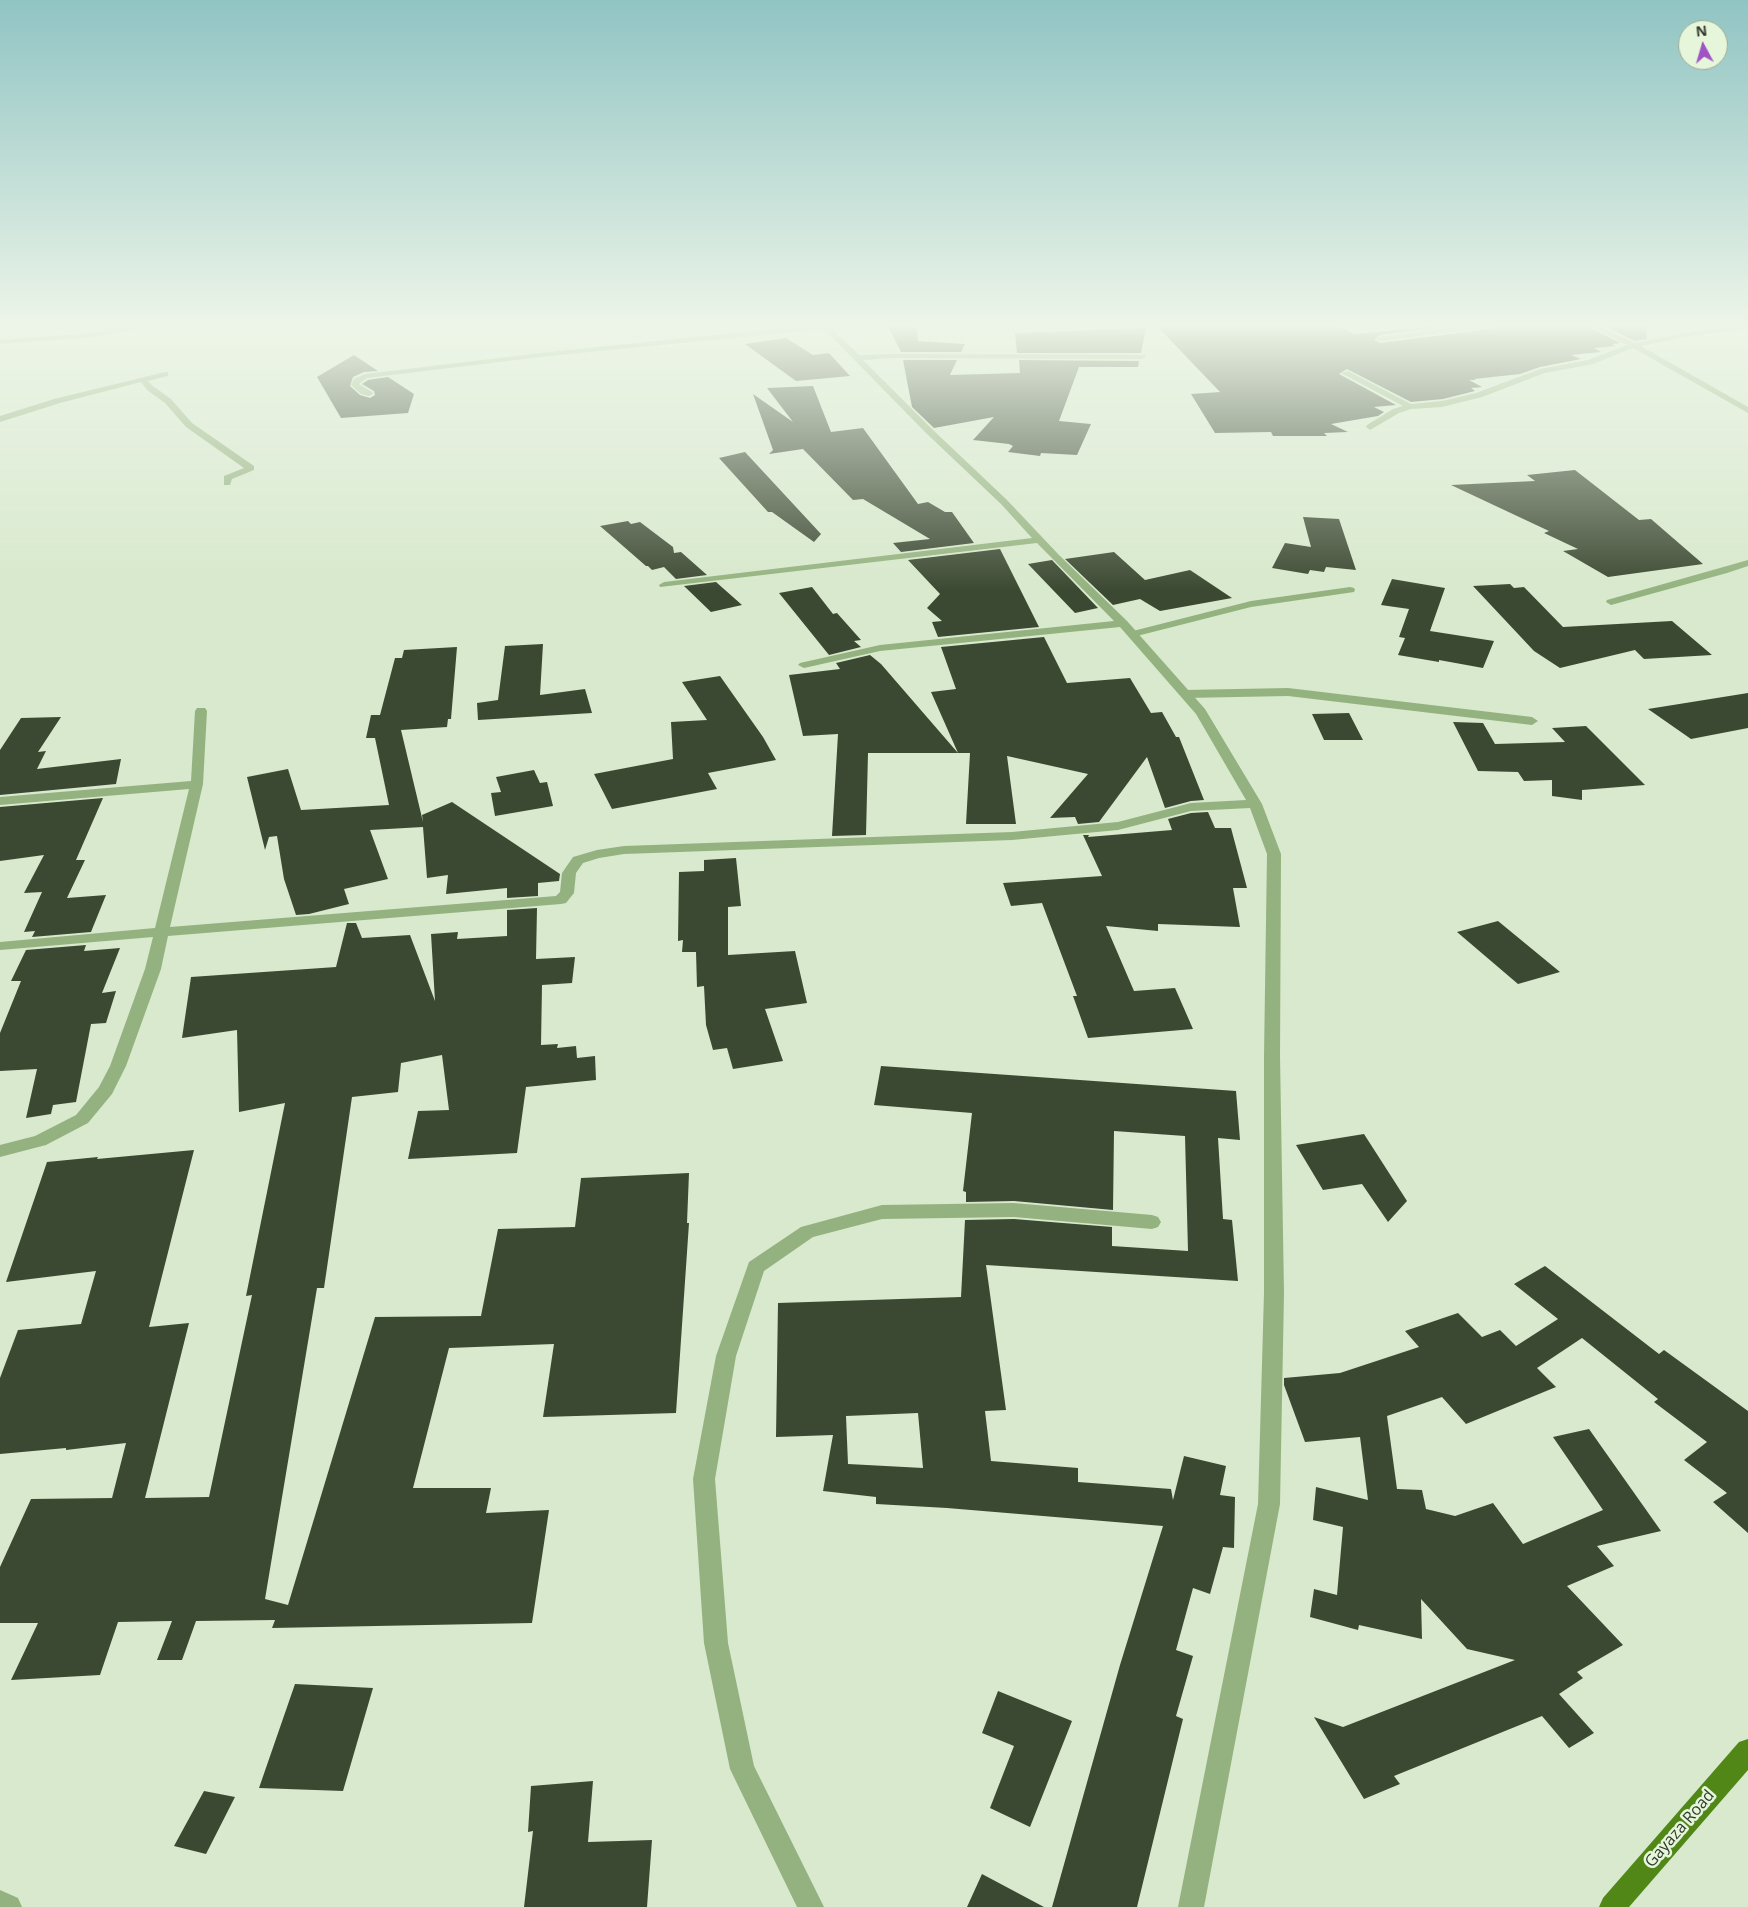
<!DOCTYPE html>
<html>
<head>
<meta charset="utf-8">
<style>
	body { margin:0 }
	#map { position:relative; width:1748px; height:1907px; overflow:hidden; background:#d8e9cd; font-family:"Open Sans",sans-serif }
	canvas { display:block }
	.north { position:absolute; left:1678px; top:20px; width:50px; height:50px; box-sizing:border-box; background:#e5f6da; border:1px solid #9daa95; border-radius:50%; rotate:354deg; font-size:14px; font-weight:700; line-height:20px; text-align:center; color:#31382d }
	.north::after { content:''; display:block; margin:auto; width:18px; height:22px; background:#9f53c5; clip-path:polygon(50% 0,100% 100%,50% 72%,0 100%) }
</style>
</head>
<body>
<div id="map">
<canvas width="1748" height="1907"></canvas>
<div class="north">N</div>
</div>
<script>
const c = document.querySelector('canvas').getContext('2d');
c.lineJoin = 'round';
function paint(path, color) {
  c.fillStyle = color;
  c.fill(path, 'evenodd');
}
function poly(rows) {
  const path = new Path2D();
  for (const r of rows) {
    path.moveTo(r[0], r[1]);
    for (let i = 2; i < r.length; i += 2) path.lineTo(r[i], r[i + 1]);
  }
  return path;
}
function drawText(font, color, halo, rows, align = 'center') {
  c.font = font + ' "Open Sans",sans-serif';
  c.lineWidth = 5;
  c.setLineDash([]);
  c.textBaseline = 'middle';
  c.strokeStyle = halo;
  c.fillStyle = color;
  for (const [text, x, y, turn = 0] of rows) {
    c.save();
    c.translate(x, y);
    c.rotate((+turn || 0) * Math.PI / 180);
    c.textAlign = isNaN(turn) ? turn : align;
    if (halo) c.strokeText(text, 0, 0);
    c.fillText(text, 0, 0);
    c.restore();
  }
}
const building = poly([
	[887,324,916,324,918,341,965,344,961,352,901,352],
	[1155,324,1335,324,1354,334,1462,324,1380,335,1374,340,1380,343,1497,328,1503,324,1583,324,1620,343,1612,344,1616,346,1594,348,1601,352,1571,355,1581,359,1540,367,1520,374,1474,379,1476,380,1469,380,1482,387,1471,388,1475,391,1443,399,1411,402,1347,369,1339,374,1396,405,1374,407,1384,412,1378,416,1331,424,1348,432,1324,433,1327,436,1273,436,1271,432,1215,433,1191,394,1220,392],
	[1600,324,1646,324,1647,339,1635,341],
	[1146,328,1141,353,1017,353,1015,333],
	[786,338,813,355,829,353,850,376,796,381,745,344],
	[354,355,378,371,364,372,353,377,350,386,360,395,370,398,375,395,374,391,362,384,368,380,388,377,414,394,408,413,341,418,317,377],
	[903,360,957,360,950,375,1020,373,1019,360,1139,361,1138,367,1079,367,1059,421,1091,424,1077,455,1041,453,1040,456,1008,452,1013,446,1009,444,973,440,994,417,934,428,912,407],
	[813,386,831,432,863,428,918,504,928,502,945,512,952,512,974,543,901,552,893,543,930,539,863,499,853,500,803,449,769,454,773,450,753,394,793,422,767,388],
	[745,452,821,534,814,542,772,512,768,512,719,458],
	[1575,470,1639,520,1651,519,1703,564,1608,577,1563,551,1578,549,1544,533,1549,531,1451,485,1535,481,1527,475],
	[1303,517,1339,519,1356,570,1326,567,1324,572,1310,570,1308,574,1272,568,1285,543,1311,547],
	[628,521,631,524,640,522,673,547,674,553,681,552,707,575,676,579,664,567,652,570,648,566,646,566,600,526],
	[1000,549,1039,627,938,637,932,622,942,621,927,608,940,594,908,560],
	[1114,552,1145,580,1190,570,1232,598,1160,611,1140,599,1113,605,1065,559],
	[1052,560,1098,608,1075,613,1028,564],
	[1392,579,1445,588,1430,631,1494,641,1483,668,1439,660,1439,662,1398,655,1405,638,1399,637,1409,609,1381,605],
	[716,582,742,605,711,612,684,586],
	[1510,584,1514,588,1524,587,1563,627,1672,621,1712,655,1644,659,1635,650,1560,668,1534,651,1473,586],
	[812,587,833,614,837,613,861,640,854,641,861,647,829,655,779,593],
	[1044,637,1067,683,1130,678,1151,713,1162,712,1176,737,1179,737,1204,800,1191,801,1165,808,1147,757,1099,822,1078,824,1075,817,1050,818,1088,774,1007,756,1016,824,966,824,970,753,958,753,931,692,956,689,941,647],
	[543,644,540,695,585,689,592,713,478,720,477,703,498,700,505,646],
	[457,647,451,719,448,719,447,727,401,730,423,822,422,815,452,802,560,874,559,881,538,883,538,896,507,898,507,888,446,894,448,875,427,878,423,827,370,830,388,879,344,889,349,904,309,914,296,915,284,879,277,836,269,837,265,850,247,777,288,769,301,810,389,805,375,738,366,738,371,715,380,715,395,658,402,658,404,650],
	[870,655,881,664,958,753,868,753,866,835,832,836,838,734,803,736,789,675,840,669,836,663],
	[720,676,763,737,776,760,708,773,717,789,612,809,594,774,673,759,671,722,707,720,682,682],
	[1748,693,1748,728,1691,739,1648,709],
	[1349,713,1363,740,1324,740,1312,714],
	[61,717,38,752,46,751,37,769,121,759,116,784,0,795,0,750,21,718],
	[1453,722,1483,723,1495,744,1565,742,1552,728,1586,726,1645,785,1582,790,1582,800,1552,796,1552,780,1524,781,1518,772,1478,771],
	[534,770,540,783,547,782,553,806,495,816,491,793,501,792,496,777],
	[103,798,76,860,85,860,67,898,106,895,91,932,32,937,35,931,24,932,42,892,24,893,44,855,0,861,0,807],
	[1208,812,1215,828,1231,828,1247,888,1233,888,1240,927,1158,924,1158,931,1106,926,1134,991,1175,988,1193,1029,1088,1038,1073,996,1077,996,1042,903,1011,906,1003,883,1102,876,1083,835,1089,835,1088,837,1172,830,1168,819,1191,813],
	[736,858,741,906,728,907,728,955,795,951,807,1003,765,1009,783,1061,733,1069,727,1048,713,1050,706,1025,704,986,697,987,696,952,682,952,683,940,678,941,679,872,704,871,704,860],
	[537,908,536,959,575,957,572,983,542,985,541,1045,558,1044,557,1048,576,1046,577,1058,595,1056,596,1080,526,1087,517,1153,408,1159,418,1111,449,1110,442,1055,401,1063,398,1092,352,1097,324,1288,317,1288,265,1599,288,1605,375,1317,481,1316,498,1229,575,1227,581,1178,689,1173,687,1223,689,1223,676,1413,543,1417,554,1344,449,1348,413,1488,491,1488,486,1513,549,1510,532,1623,272,1628,275,1620,196,1621,182,1660,157,1660,172,1621,118,1622,100,1675,11,1680,38,1623,0,1623,0,1567,31,1499,112,1498,126,1443,66,1450,66,1448,0,1454,0,1378,18,1330,81,1324,96,1271,6,1282,47,1162,98,1157,97,1159,194,1150,149,1327,189,1323,145,1498,209,1497,252,1295,246,1296,285,1103,239,1112,237,1030,182,1038,191,977,336,967,347,923,356,923,362,938,410,935,435,1001,431,934,458,932,457,939,507,936,507,910],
	[1498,921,1560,972,1518,984,1457,932],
	[86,945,84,951,120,948,102,993,116,991,106,1023,91,1024,76,1102,53,1105,51,1114,26,1118,37,1069,0,1071,0,1033,21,981,11,981,26,950],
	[881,1066,1236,1091,1240,1140,1218,1138,1223,1219,1232,1220,1238,1281,986,1265,1006,1410,985,1411,991,1461,1078,1468,1078,1482,1171,1489,1173,1500,1184,1456,1226,1466,1220,1495,1235,1497,1234,1548,1223,1547,1210,1594,1193,1588,1176,1650,1193,1656,1176,1716,1183,1719,1137,1907,1052,1907,1120,1665,1163,1526,947,1508,876,1504,876,1497,823,1491,833,1435,776,1437,778,1303,961,1297,965,1220,1014,1219,1112,1227,1112,1246,1188,1251,1185,1136,1114,1131,1113,1210,1014,1201,966,1202,966,1192,963,1191,972,1113,874,1105],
	[918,1413,923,1468,848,1464,846,1416],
	[1364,1134,1407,1201,1388,1222,1362,1184,1323,1190,1296,1145],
	[1545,1266,1659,1354,1664,1350,1748,1411,1748,1533,1713,1502,1727,1493,1684,1460,1707,1442,1654,1402,1658,1399,1582,1338,1537,1368,1556,1387,1466,1424,1442,1397,1387,1416,1397,1489,1422,1490,1426,1509,1455,1516,1493,1503,1523,1544,1603,1510,1553,1437,1589,1429,1661,1531,1597,1546,1614,1566,1567,1586,1623,1645,1577,1672,1583,1678,1559,1694,1594,1733,1569,1748,1542,1716,1394,1776,1400,1784,1364,1799,1314,1717,1343,1727,1515,1660,1467,1649,1421,1599,1422,1639,1359,1625,1358,1630,1310,1617,1314,1589,1337,1595,1343,1527,1313,1520,1316,1487,1368,1500,1360,1437,1305,1442,1284,1385,1284,1378,1340,1373,1419,1347,1405,1331,1458,1313,1482,1337,1500,1330,1516,1346,1558,1319,1514,1284],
	[295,1684,373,1688,343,1791,259,1788],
	[998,1691,1072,1721,1030,1827,990,1808,1014,1746,982,1733],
	[593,1781,588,1842,652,1840,647,1907,524,1907,533,1831,528,1832,531,1786],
	[204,1791,235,1797,206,1854,174,1846],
	[982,1874,1044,1907,967,1907]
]);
const lane = poly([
	[1350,587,1354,588,1355,590,1354,592,1251,607,1133,637,1127,634,1129,632,1251,601,1350,587],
	[1288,688,1532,717,1538,721,1532,725,1288,696,1185,698,1179,694,1185,690,1288,688],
	[1014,1203,1152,1215,1158,1217,1161,1222,1158,1227,1152,1229,1014,1217,882,1219,813,1237,764,1271,736,1356,715,1479,728,1643,754,1766,824,1907,797,1907,730,1769,704,1643,693,1479,716,1356,749,1262,801,1227,882,1205,1014,1203],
	[0,1890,18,1898,22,1907,0,1907,0,1890]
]);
const street = poly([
	[148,324,167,324,93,337,0,344,0,340,93,333,148,324],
	[819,324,827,324,859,355,894,354,1145,355,1146,357,1142,359,894,358,863,360,932,429,1007,500,1059,555,1127,621,1205,709,1262,804,1281,854,1280,1056,1284,1293,1280,1504,1204,1907,1178,1907,1258,1504,1264,1293,1264,1056,1267,854,1250,808,1191,811,1118,830,1012,840,624,854,599,858,583,863,576,873,574,893,566,903,561,904,168,936,161,969,126,1066,112,1094,88,1123,46,1145,0,1157,0,1145,35,1136,76,1115,99,1087,110,1066,145,969,153,937,0,950,0,942,155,928,189,789,0,805,0,797,191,781,195,711,197,708,205,708,207,711,203,784,170,927,556,896,560,892,562,873,573,857,597,850,624,846,1012,832,1118,822,1191,803,1246,800,1196,714,1120,627,880,651,804,668,798,665,800,663,880,645,1114,621,1037,543,660,587,659,585,664,582,1032,538,1001,504,926,433,824,329,549,356,367,378,359,384,372,392,373,394,369,396,361,394,351,385,354,379,365,374,549,352,819,324],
	[1478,324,1501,324,1497,326,1380,341,1376,339,1380,337,1478,324],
	[1585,324,1595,324,1635,343,1696,331,1748,325,1748,329,1696,335,1641,346,1748,407,1748,413,1633,348,1593,364,1545,373,1482,397,1442,407,1411,409,1399,413,1370,430,1366,427,1367,425,1393,409,1403,406,1341,373,1348,371,1411,404,1442,401,1476,393,1540,369,1588,360,1627,345,1585,324],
	[165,372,168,372,168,376,148,381,153,386,171,399,192,423,254,466,254,470,232,479,230,485,224,485,224,476,244,468,186,427,165,403,147,390,141,382,60,403,0,422,0,416,54,399,165,372],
	[1748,560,1748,566,1727,573,1611,605,1606,602,1607,600,1748,560]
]);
const primary = poly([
	[1748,1739,1748,1770,1629,1907,1599,1907,1603,1898,1739,1742,1748,1739]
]);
const nearStreetnames = [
	["Gayaza Road",1680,1829,-49]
];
paint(building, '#3c4932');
paint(lane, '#94b27f');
paint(street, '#94b27f');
paint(primary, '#508717');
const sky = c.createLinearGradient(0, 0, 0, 591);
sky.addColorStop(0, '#90c4c3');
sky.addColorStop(0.55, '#edf5e8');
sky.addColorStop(1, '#edf5e800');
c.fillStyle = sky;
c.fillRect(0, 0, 1748, 591);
drawText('16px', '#31382d', '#e5f6da', nearStreetnames);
</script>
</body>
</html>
